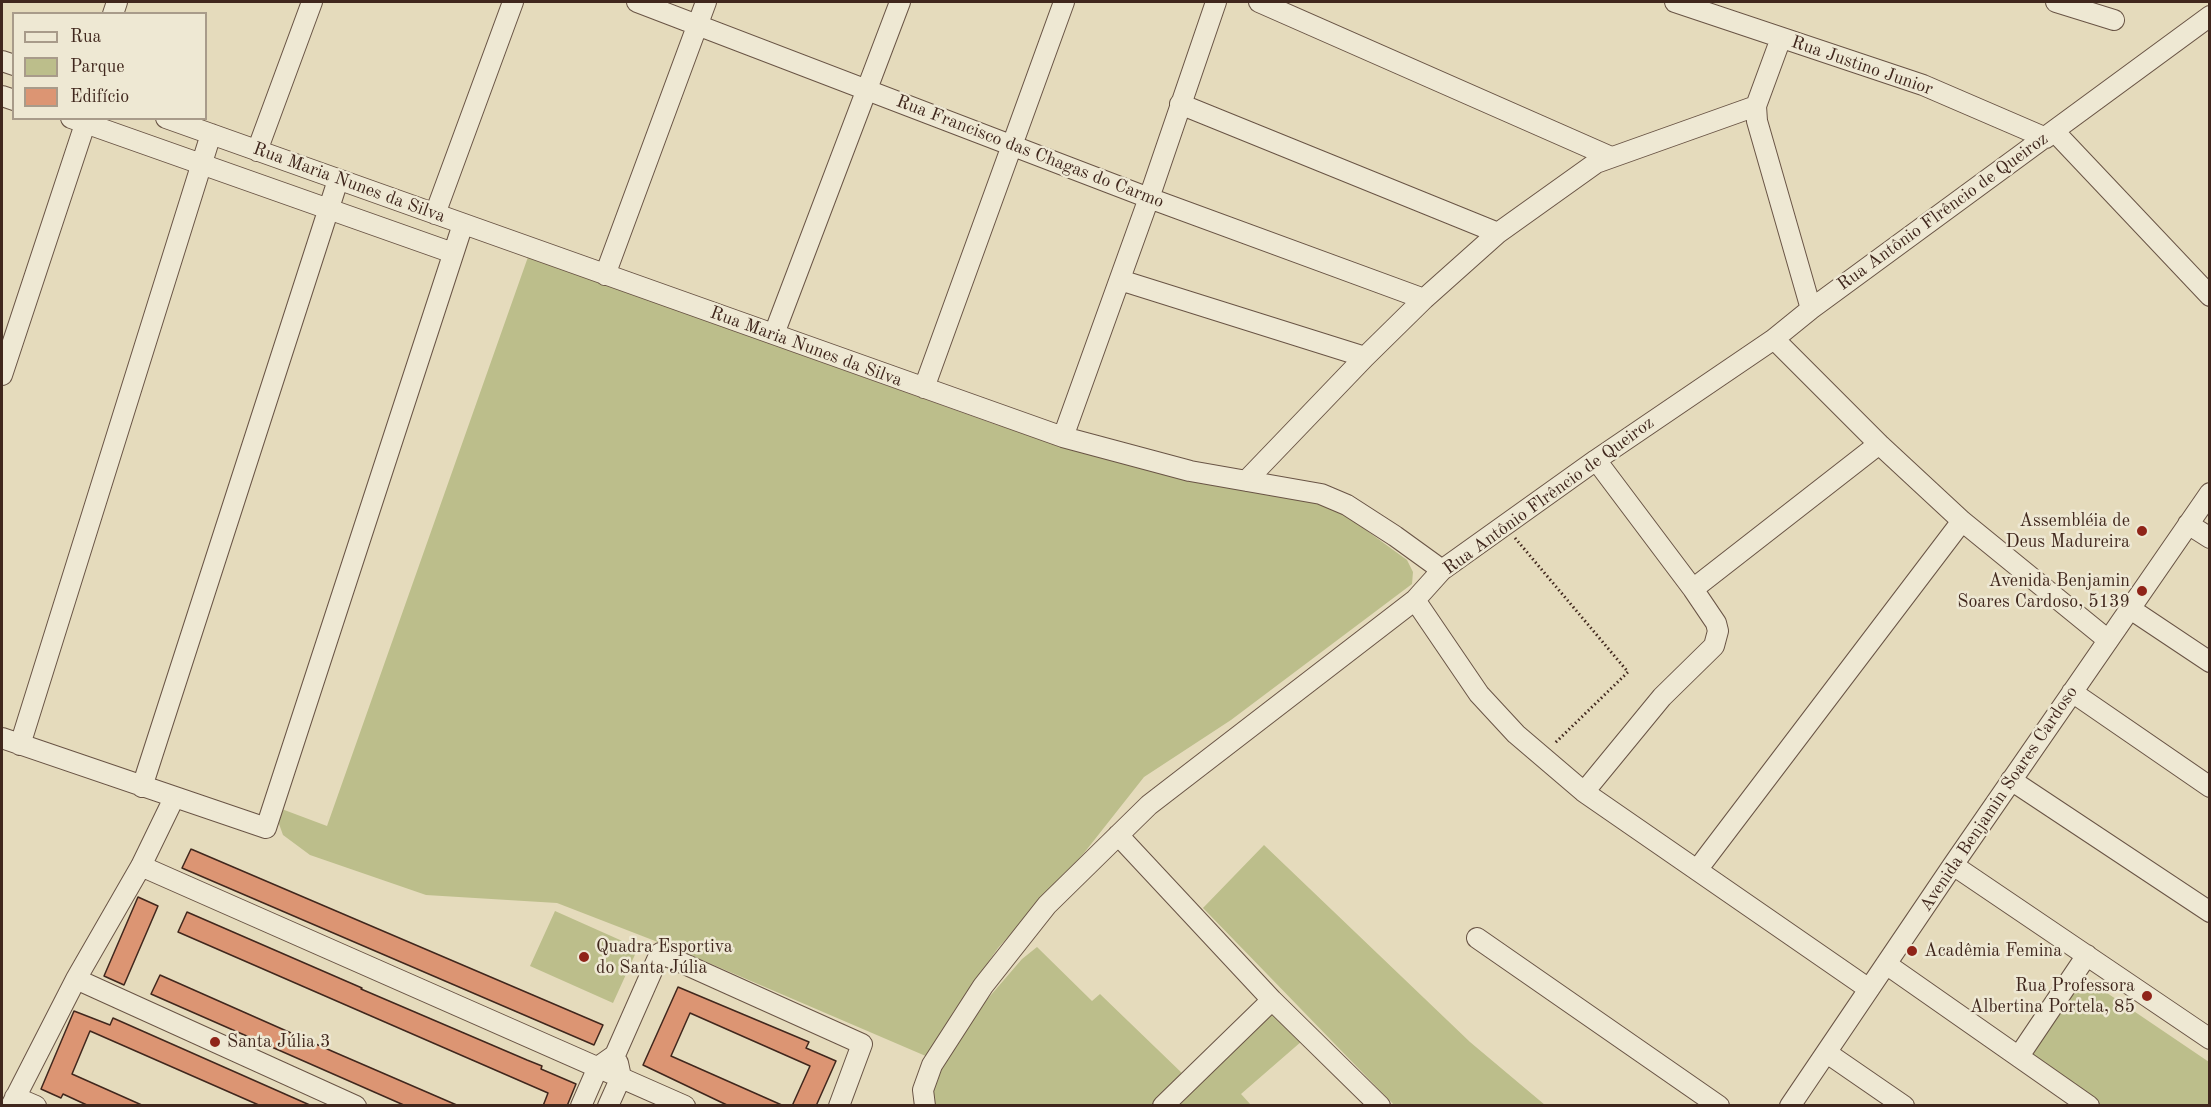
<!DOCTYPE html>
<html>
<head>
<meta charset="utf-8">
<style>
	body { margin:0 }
	#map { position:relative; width:2211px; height:1107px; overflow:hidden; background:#e5dbbc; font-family:"Old Standard TT",serif }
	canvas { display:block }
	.frame { position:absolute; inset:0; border:3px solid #40271d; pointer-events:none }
	.legend { position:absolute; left:12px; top:12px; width:195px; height:108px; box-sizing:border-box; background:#eee8d3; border:2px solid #a89b8a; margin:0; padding:8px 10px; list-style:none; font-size:18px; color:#40271d }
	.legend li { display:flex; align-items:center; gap:12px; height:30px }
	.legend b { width:30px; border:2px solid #a89b8a }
</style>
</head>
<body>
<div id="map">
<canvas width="2211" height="1107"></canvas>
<div class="frame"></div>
<ul class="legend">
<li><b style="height:8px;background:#eee8d3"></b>Rua</li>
<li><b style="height:16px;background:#bcbe8b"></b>Parque</li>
<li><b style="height:16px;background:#dc9573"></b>Edifício</li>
</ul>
</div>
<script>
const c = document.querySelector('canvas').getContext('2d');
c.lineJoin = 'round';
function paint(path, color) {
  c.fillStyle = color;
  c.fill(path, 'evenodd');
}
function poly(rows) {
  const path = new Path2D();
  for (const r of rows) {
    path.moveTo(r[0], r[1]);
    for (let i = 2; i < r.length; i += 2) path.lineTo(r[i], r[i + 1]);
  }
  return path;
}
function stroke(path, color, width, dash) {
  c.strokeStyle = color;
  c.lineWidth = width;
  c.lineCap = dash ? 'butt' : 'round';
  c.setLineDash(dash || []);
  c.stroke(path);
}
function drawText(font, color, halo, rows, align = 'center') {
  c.font = font + ' "Old Standard TT",serif';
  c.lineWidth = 5;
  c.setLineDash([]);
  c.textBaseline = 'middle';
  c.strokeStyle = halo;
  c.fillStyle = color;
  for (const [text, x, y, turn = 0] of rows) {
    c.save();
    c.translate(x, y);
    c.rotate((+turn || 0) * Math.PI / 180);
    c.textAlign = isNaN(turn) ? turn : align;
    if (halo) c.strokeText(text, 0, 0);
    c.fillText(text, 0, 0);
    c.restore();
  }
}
const green = poly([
	[528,257,997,425,1221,486,1276,491,1333,506,1407,560,1413,572,1412,584,1231,720,1144,777,1084,853,998,948,954,1011,928,1057,681,951,557,903,426,895,310,855,283,835,275,813,279,808,327,826],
	[1264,845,1470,1042,1545,1105,1394,1105,1203,908],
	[555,911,638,948,613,1003,530,966],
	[1037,947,1092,1001,1100,994,1185,1076,1155,1105,929,1106,934,1078,978,1010,1022,959],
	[2076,972,2209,1062,2209,1105,2085,1105,2016,1059],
	[1271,1009,1302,1041,1241,1094,1251,1105,1174,1106]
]);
const building = poly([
	[191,849,603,1025,594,1045,182,868,191,849],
	[138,897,158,906,124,985,104,976,138,897],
	[187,912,362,988,361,989,527,1060,542,1066,541,1069,576,1084,567,1106,543,1106,548,1093,178,932,187,912],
	[160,975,334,1052,459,1106,406,1106,192,1012,151,994,160,975],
	[678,987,809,1042,806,1048,836,1061,816,1106,792,1106,810,1066,690,1013,671,1056,784,1106,729,1106,643,1065,678,987],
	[74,1011,110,1025,113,1018,312,1106,261,1106,90,1031,72,1074,144,1106,89,1106,63,1094,61,1098,41,1089,74,1011]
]);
const path = poly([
	[1515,538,1628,672,1554,744]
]);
const minor = poly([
	[637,2,1149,198,1424,299],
	[1259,2,1611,157],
	[1675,2,1923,85,2046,138],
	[2056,2,2114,20],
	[113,14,117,2],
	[1781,38,1756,106,1757,121,1811,309],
	[2,61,14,65],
	[2,96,14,100],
	[1180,104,1498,233],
	[71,118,453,253],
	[166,118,1063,437,1190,471,1321,494,1347,505,1395,536,1442,570],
	[2054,131,2210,296],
	[257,151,312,2],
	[435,214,513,2],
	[605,275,706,2],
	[1120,280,1365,357],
	[774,334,900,2],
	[1774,339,1879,444,1962,521,2108,640],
	[2,375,87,118],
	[924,388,1064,2],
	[1063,437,1149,198,1216,2],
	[1246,481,1365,357,1424,299,1498,233,1596,163,1756,106],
	[2188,524,2210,538],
	[1693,589,1879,444],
	[1415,600,1479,694,1516,734,1584,792,1869,989],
	[2129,608,2210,662],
	[2072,692,2210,787],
	[2,738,266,828,463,224],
	[20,745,211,134],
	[2011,780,2210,912],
	[142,787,338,180],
	[1584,792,1662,697,1714,646,1718,631,1716,623,1693,589,1596,460],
	[1118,835,1272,1000,1380,1106],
	[1953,865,2210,1039],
	[141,866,685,1106],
	[1697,870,1962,521],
	[1477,938,1719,1106],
	[1886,964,2089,1106],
	[76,979,356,1106],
	[1827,1053,1904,1106],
	[2019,1056,2087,955],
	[15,1097,36,1106],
	[11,1106,76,979,141,866,174,798],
	[581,1106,598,1067,615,1055,660,953,862,1044,839,1106],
	[608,1106,621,1077,618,1063],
	[925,1106,923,1090,932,1065,983,986,1047,905,1149,805,1415,600,1442,570,1596,460,1774,339,1811,309,2210,16],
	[1163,1106,1272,1000],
	[1790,1106,1953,865,2210,493]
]);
const markers = [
	[2142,531,6,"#8f2418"],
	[2142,591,6,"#8f2418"],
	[1912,951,6,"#8f2418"],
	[584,957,6,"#8f2418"],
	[2147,996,6,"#8f2418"],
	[215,1042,6,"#8f2418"]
];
const streetNames = [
	["Rua Justino Junior",1862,66,19],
	["Rua Francisco das Chagas do Carmo",1030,152,21],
	["Rua Maria Nunes da Silva",349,183,20],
	["Rua Antônio Flrêncio de Queiroz",1943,212,-36],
	["Rua Maria Nunes da Silva",806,347,20],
	["Rua Antônio Flrêncio de Queiroz",1549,496,-36],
	["Avenida Benjamin Soares Cardoso",1999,799,-56]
];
const poiNames = [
	["Assembléia de",2130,521],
	["Deus Madureira",2130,542],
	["Avenida Benjamin",2130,581],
	["Soares Cardoso, 5139",2130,602],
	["Quadra Esportiva",596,947,"left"],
	["do Santa Júlia",596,968,"left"],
	["Acadêmia Femina",1924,951,"left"],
	["Rua Professora",2135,986],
	["Albertina Portela, 85",2135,1007],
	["Santa Júlia 3",227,1042,"left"]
];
paint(green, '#bcbe8b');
paint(building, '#dc9573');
stroke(building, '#40271d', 1.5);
stroke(minor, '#695445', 22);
stroke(path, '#40271d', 3, [1.5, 3]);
stroke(minor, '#eee8d3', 20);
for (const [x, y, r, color] of markers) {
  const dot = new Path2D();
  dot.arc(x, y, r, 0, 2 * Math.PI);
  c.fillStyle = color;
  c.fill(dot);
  stroke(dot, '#eee8d3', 2);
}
drawText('18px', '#40271d', '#eee8d3', streetNames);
drawText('18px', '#40271d', '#eee8d3', poiNames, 'right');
</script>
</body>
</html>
